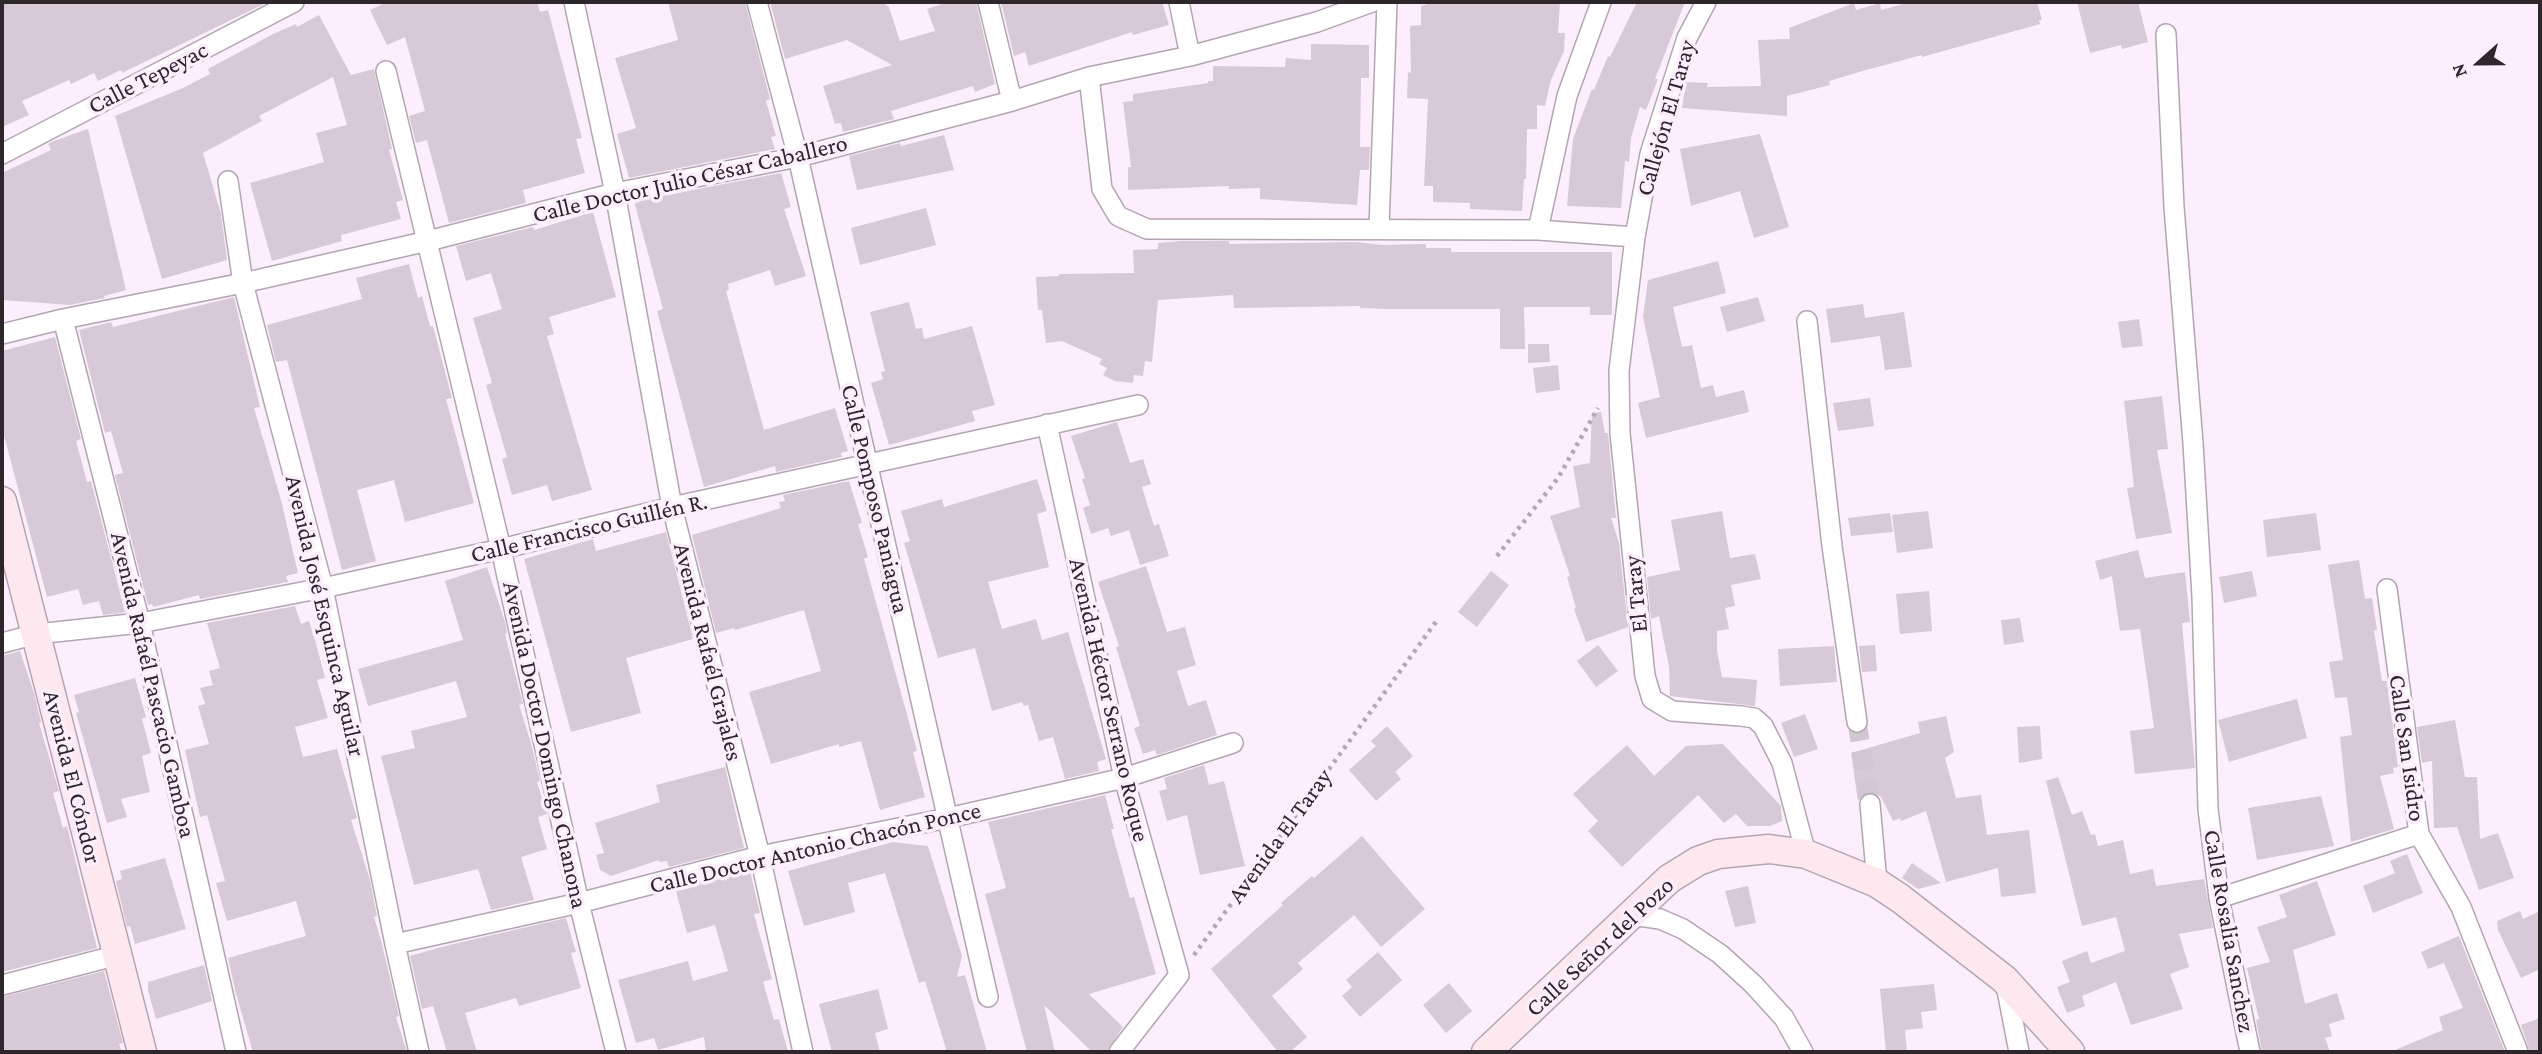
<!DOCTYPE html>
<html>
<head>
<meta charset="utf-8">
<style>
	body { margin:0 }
	#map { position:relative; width:2542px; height:1054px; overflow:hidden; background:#fdeefd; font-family:"Crimson Pro",serif }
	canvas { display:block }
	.frame { position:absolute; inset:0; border:4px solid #2d272c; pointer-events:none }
	.north { position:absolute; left:2444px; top:28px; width:70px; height:70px; -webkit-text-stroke:5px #fdeefd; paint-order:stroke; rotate:249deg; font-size:19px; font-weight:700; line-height:28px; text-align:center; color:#2d272c }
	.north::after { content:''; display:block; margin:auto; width:24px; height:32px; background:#2d272c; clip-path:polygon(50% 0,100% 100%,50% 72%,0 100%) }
</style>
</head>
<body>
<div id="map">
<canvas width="2542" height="1054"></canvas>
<div class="frame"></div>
<div class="north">N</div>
</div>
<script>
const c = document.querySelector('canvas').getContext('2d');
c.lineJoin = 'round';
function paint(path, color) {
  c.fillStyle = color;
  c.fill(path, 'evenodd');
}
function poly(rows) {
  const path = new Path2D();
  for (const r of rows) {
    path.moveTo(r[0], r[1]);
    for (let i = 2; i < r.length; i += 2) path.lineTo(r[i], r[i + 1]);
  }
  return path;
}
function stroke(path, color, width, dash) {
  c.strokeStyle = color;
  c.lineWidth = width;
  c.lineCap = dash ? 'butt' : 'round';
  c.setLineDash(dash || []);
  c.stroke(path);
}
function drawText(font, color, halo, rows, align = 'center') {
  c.font = font + ' "Crimson Pro",serif';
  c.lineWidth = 7;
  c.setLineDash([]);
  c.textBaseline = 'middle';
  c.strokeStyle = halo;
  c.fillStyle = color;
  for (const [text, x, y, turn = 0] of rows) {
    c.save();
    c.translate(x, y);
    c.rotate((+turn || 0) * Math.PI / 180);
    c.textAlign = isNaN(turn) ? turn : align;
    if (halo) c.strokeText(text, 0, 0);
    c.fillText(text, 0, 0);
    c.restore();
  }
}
const building = poly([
	[2,2,268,2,122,73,121,70,98,81,94,73,71,84,69,80,22,101,29,115,2,127],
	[387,2,537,2,540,12,548,10,582,138,576,139,585,173,523,190,526,203,449,223,427,140,416,143,409,116,425,111,405,37,387,45,370,10],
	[668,2,745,2,770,99,766,101,776,136,771,137,775,149,629,178,617,134,636,128,615,58,678,40],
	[770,2,882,2,889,7,900,41,935,31,927,9,948,2,976,2,995,84,975,92,973,86,891,111,894,119,843,132,841,123,835,124,823,86,892,65,847,40,785,59],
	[1001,2,1162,2,1169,25,1133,35,1132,32,1029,66,1025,52,1014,56],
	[1435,2,1560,2,1558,33,1565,33,1564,51,1551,80,1545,106,1537,105,1537,129,1527,129,1526,179,1524,179,1522,211,1470,209,1470,203,1433,202,1433,186,1424,186,1428,99,1407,98,1408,72,1411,73,1410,26,1421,25,1421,6],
	[1637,2,1685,2,1655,79,1658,79,1646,110,1640,107,1631,138,1629,162,1625,161,1621,208,1567,206,1573,139,1592,89,1594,90,1608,56,1610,57],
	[1911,2,2037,2,2042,20,2039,20,2040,24,1922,57,1922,55,1866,70,1829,81,1830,85,1787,96,1787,116,1682,108,1686,82,1708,83,1707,87,1761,86,1758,40,1790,39,1789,28,1854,3,1856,10,1880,3,1881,10],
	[2077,2,2138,2,2148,42,2122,49,2121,45,2090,53],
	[319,15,351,75,374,69,392,149,389,150,403,200,396,202,401,219,341,235,342,241,272,261,250,183,324,162,316,133,347,125,333,77,259,116,262,121,203,153,221,214,227,260,162,279,115,116,183,88,210,74,208,69,273,34,296,24,297,27],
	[1311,44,1369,45,1369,78,1361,78,1360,147,1370,147,1369,170,1360,170,1357,205,1260,199,1260,188,1229,189,1229,186,1128,190,1128,167,1131,167,1123,102,1133,101,1133,94,1208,83,1208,81,1213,81,1213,66,1285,67,1286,58,1311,60],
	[88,129,126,290,104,296,105,298,70,305,2,300,2,173,51,150,48,144,51,142],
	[1760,134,1789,227,1754,238,1740,191,1691,206,1680,149],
	[944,135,954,170,857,190,849,156,900,143,901,146],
	[781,173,791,207,784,209,806,276,775,286,770,270,728,284,729,290,726,291,764,430,835,408,848,451,841,453,842,457,776,472,775,466,704,487,657,311,663,309,635,205,636,201],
	[926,208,936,245,860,265,851,228],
	[593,212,616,297,549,317,554,334,547,336,592,490,552,501,547,485,512,495,502,459,507,457,486,385,492,383,473,318,502,309,491,273,466,281,456,246,533,227,534,230],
	[1180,241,1229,241,1229,244,1356,242,1383,245,1426,244,1426,248,1451,248,1451,252,1612,252,1612,315,1590,315,1590,307,1524,307,1525,349,1500,349,1500,309,1385,309,1360,308,1360,306,1234,308,1233,295,1158,300,1152,362,1145,361,1143,376,1134,375,1133,383,1115,381,1103,375,1107,368,1099,364,1102,359,1062,341,1046,343,1042,310,1038,310,1036,277,1059,276,1059,274,1134,273,1133,250,1158,249,1158,243],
	[1718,261,1726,293,1673,307,1682,347,1692,345,1701,388,1713,385,1716,397,1744,390,1749,412,1646,438,1638,403,1660,397,1643,317,1648,280],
	[409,264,418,298,422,296,430,326,433,326,452,398,446,399,474,503,405,522,394,480,357,490,376,561,342,570,287,360,276,362,267,325,362,299,356,278],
	[234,297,260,407,254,408,281,500,298,573,286,576,288,582,200,599,199,595,153,607,152,604,148,605,115,475,123,473,111,431,105,433,79,330,111,322,113,327],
	[1758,297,1765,321,1727,332,1720,307],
	[909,302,916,329,922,328,924,339,972,326,995,405,972,411,975,421,889,445,871,383,883,379,881,372,885,371,870,312],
	[1863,304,1865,318,1904,312,1912,367,1885,370,1880,336,1831,343,1826,309],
	[2139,319,2143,346,2122,348,2118,322],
	[55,337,81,439,76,441,87,482,91,481,125,612,121,613,103,615,99,601,83,605,78,589,47,597,2,428,2,351],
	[1528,344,1549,344,1550,362,1528,363],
	[1558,365,1560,390,1536,393,1533,368],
	[2162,396,2168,449,2157,450,2172,533,2136,539,2127,488,2134,487,2124,401],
	[1870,398,1874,426,1838,431,1833,403],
	[1601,412,1605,433,1608,433,1616,518,1611,518,1619,543,1628,627,1586,642,1574,609,1576,608,1567,577,1570,576,1550,516,1580,507,1573,466,1590,463,1592,413],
	[1117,422,1130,463,1143,459,1151,484,1142,487,1154,526,1159,524,1169,556,1140,565,1129,530,1111,536,1108,528,1091,534,1083,508,1090,505,1082,479,1085,478,1071,436],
	[1037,479,1047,511,1037,514,1049,567,988,582,1002,629,1036,619,1042,640,1068,632,1106,759,1097,762,1099,771,1065,779,1053,737,1039,741,1028,705,1024,706,1022,702,992,711,975,648,938,658,904,543,910,541,901,511,942,499,944,507],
	[849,481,862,523,858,524,868,557,864,559,917,751,913,752,925,797,880,810,861,741,839,747,839,744,771,764,749,692,821,671,804,610,735,630,734,628,716,633,692,535,781,508,779,502,785,501,783,495],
	[1722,511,1730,558,1755,554,1761,579,1731,585,1735,606,1725,608,1729,629,1717,631,1717,651,1722,677,1757,680,1755,706,1670,696,1669,667,1659,616,1651,619,1647,577,1680,570,1671,520],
	[1928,511,1933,548,1897,553,1892,515],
	[1890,513,1893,532,1851,536,1848,518],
	[2316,513,2321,550,2267,557,2263,520],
	[666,532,693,639,626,658,641,713,571,732,524,559,593,539,596,551],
	[2138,550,2145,578,2185,572,2190,622,2182,623,2195,768,2135,774,2130,731,2154,728,2140,629,2120,631,2112,576,2100,580,2095,561],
	[2359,560,2365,599,2372,598,2377,630,2374,631,2382,681,2387,681,2398,767,2393,768,2394,773,2380,776,2394,829,2351,842,2340,737,2352,735,2347,697,2335,698,2329,662,2343,660,2328,565],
	[1146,566,1167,632,1185,627,1196,665,1177,671,1188,706,1206,700,1217,735,1157,755,1155,750,1143,754,1134,728,1140,726,1116,647,1119,646,1098,582],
	[487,567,505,622,507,633,505,634,523,704,519,705,531,743,540,781,537,782,547,814,538,817,547,849,521,857,534,900,491,910,478,869,414,885,381,756,415,748,411,731,467,717,456,681,368,706,358,669,463,640,445,581],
	[1491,571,1509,585,1477,627,1458,612],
	[2252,571,2257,596,2224,603,2219,577],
	[1929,591,1932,631,1900,634,1896,594],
	[295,606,301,624,309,621,316,643,325,678,317,680,328,718,295,727,303,757,337,749,357,818,351,820,370,880,377,916,374,917,382,944,399,1016,396,1017,407,1052,253,1052,236,994,228,958,306,936,296,901,227,921,216,883,225,881,207,815,200,817,185,750,209,744,198,706,205,704,200,688,213,685,209,671,220,668,207,623],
	[2020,618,2024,642,2004,645,2001,620],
	[1598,645,1618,671,1596,687,1577,661],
	[1875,645,1877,671,1862,672,1859,646],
	[1834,646,1837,682,1780,686,1778,649],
	[20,651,34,693,41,722,39,723,59,791,53,793,63,828,67,826,97,948,2,972,2,656],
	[135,678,146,717,142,719,151,753,142,756,150,792,121,799,127,817,107,823,76,713,79,712,74,695],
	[2297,699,2307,738,2229,762,2218,720],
	[1805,714,1818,749,1794,757,1781,723],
	[1946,716,1954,752,1945,758,1956,798,1981,795,1987,835,2029,830,2036,893,2001,897,1998,868,1946,882,1926,811,1901,821,1900,818,1893,821,1881,797,1876,793,1864,794,1858,801,1851,753,1920,733,1918,722],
	[2455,720,2465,777,2477,777,2480,839,2498,833,2514,878,2479,890,2457,827,2434,828,2432,761,2422,763,2417,727],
	[1387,726,1413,756,1395,772,1401,779,1376,801,1349,770,1376,746,1371,741],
	[2040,726,2042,759,2019,763,2017,727],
	[1723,744,1781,806,1782,821,1770,826,1747,826,1736,814,1724,823,1698,795,1622,867,1588,831,1598,821,1573,794,1627,745,1654,776,1686,746],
	[1204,765,1209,785,1224,781,1245,866,1200,875,1187,815,1167,821,1159,791,1167,789,1164,778],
	[725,767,744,848,669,867,667,861,659,862,659,860,611,876,600,870,596,855,604,853,595,823,660,802,656,785],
	[2058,777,2072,815,2082,811,2091,835,2095,834,2098,846,2123,840,2130,874,2153,869,2156,886,2204,879,2213,928,2179,934,2189,967,2170,974,2183,1009,2131,1025,2116,982,2082,996,2085,1006,2067,1013,2057,987,2070,982,2062,961,2087,951,2091,963,2125,951,2116,917,2082,926,2046,781],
	[1105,795,1114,829,1111,829,1130,898,1134,897,1156,974,1089,994,1123,1027,1106,1052,1092,1052,1044,1005,1055,1052,1027,1052,985,894,1006,888,988,822],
	[2321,796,2334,846,2257,860,2248,808],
	[1362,836,1425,909,1381,947,1354,915,1298,963,1303,969,1272,996,1307,1037,1290,1052,1278,1052,1211,969,1283,905,1281,903,1312,876,1314,878],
	[893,842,928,846,962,956,957,977,965,975,987,1052,947,1052,925,981,919,983,885,873,848,883,855,912,804,926,788,871],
	[2407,854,2423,893,2373,913,2363,886,2395,873,2390,861],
	[165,858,186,929,135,944,130,926,127,927,116,881,122,879,120,871],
	[1912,863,1941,883,1918,889,1902,878],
	[750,871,760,913,754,914,772,979,763,982,774,1020,779,1019,788,1052,706,1052,704,1037,658,1050,654,1038,636,1043,618,980,688,961,693,981,728,971,715,925,687,933,676,891],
	[2317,881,2336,935,2293,950,2305,1004,2337,993,2345,1019,2329,1024,2332,1036,2325,1038,2330,1052,2262,1052,2256,1020,2259,1019,2247,968,2270,962,2257,927,2287,917,2279,895],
	[1748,886,1756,923,1735,927,1725,891],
	[2520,911,2523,919,2540,911,2540,969,2521,978,2498,930,2497,921],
	[566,918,576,952,571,953,581,988,519,1006,516,998,465,1013,477,1052,447,1052,433,1006,422,1009,410,956,449,945],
	[2459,936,2505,1052,2390,1052,2443,1030,2439,1017,2463,1008,2444,963,2428,969,2421,952],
	[1378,952,1402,980,1360,1017,1342,996,1352,987,1346,980],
	[204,965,212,1001,156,1019,148,990,148,982],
	[104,971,123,1043,119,1044,122,1052,2,1052,2,997],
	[1449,983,1472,1011,1446,1033,1423,1005],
	[1934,984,1937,1010,1921,1012,1923,1028,1905,1030,1907,1052,1886,1052,1880,989],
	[878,989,888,1029,875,1033,880,1052,832,1052,819,1004],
	[2540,1018,2540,1052,2530,1052,2521,1025]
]);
const streetTunnel = poly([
	[1857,722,1870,804]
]);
const path = poly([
	[1497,556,1558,478,1598,408],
	[1194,955,1438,619]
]);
const street = poly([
	[574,2,615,193,672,507,760,856,803,1052],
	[757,2,798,157,988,997],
	[988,2,1012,101],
	[1179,2,1190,56],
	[1706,2,1687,38,1650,154,1635,237,1619,371,1620,433,1645,676,1652,699,1672,711,1741,716,1754,718,1763,726,1782,763,1806,854],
	[2166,34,2174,207,2193,443,2202,596,2208,809,2219,898,2250,1052],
	[386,71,501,549,579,903,616,1052],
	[1089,77,1102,189,1118,216,1147,229,1538,230,1635,237],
	[2,154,294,2],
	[228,181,243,283,323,588,395,944,419,1052],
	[1379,228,1387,2],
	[1538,230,1567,96,1601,2],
	[63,319,140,623,236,1052],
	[1807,321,1832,546,1857,722],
	[2,334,63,319,243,283,428,241,615,193,798,157,1012,101,1089,77,1190,56,1317,22,1372,2],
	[1047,424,1124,778,1179,975,1119,1052],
	[2387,589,2419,834,2461,907,2518,1052],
	[2,643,36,634,140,623,323,588,501,549,672,507,1138,405],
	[1870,804,1877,883],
	[2219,898,2419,834],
	[1631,915,1660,919,1683,929,1720,954,1753,984,1784,1018,1803,1052],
	[395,944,579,903,760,856,948,818,1124,778,1233,743],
	[2005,980,2019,1052],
	[2,985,118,955]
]);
const secondary = poly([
	[2,501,142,1052],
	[1486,1052,1669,879,1698,861,1718,854,1769,849,1806,854,1877,883,1901,899,2004,979,2070,1052]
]);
const streetNames = [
	["Calle Tepeyac",148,78,-27],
	["Callejón El Taray",1666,118,-74],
	["Calle Doctor Julio César Caballero",690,179,-13],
	["Calle Pomposo Paniagua",875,499,77],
	["Calle Francisco Guillén R.",589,528,-13],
	["El Taray",1636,594,-96],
	["Avenida José Esquinca Aguilar",325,616,77],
	["Avenida Rafaél Grajales",708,652,76],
	["Avenida Rafaél Pascacio Gamboa",153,685,77],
	["Avenida Héctor Serrano Roque",1109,700,77],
	["Avenida Doctor Domingo Chanona",545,745,78],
	["Calle San Isidro",2407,748,82],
	["Avenida El Cóndor",72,777,76],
	["Avenida El Taray",1280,836,-54],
	["Calle Doctor Antonio Chacón Ponce",815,848,-13],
	["Calle Rosalia Sanchez",2229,931,80],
	["Calle Señor del Pozo",1600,947,-43]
];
paint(building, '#d7c9d6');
stroke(streetTunnel, '#d3c6d3', 19, [19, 10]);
stroke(street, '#b3a5b2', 22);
stroke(secondary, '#b3a5b2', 31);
stroke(path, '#b2a7b2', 4.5, [3.5, 5]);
stroke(street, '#fff', 19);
stroke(secondary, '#fce8ee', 28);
drawText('24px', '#2d272c', '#fdeefd', streetNames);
</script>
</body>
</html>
